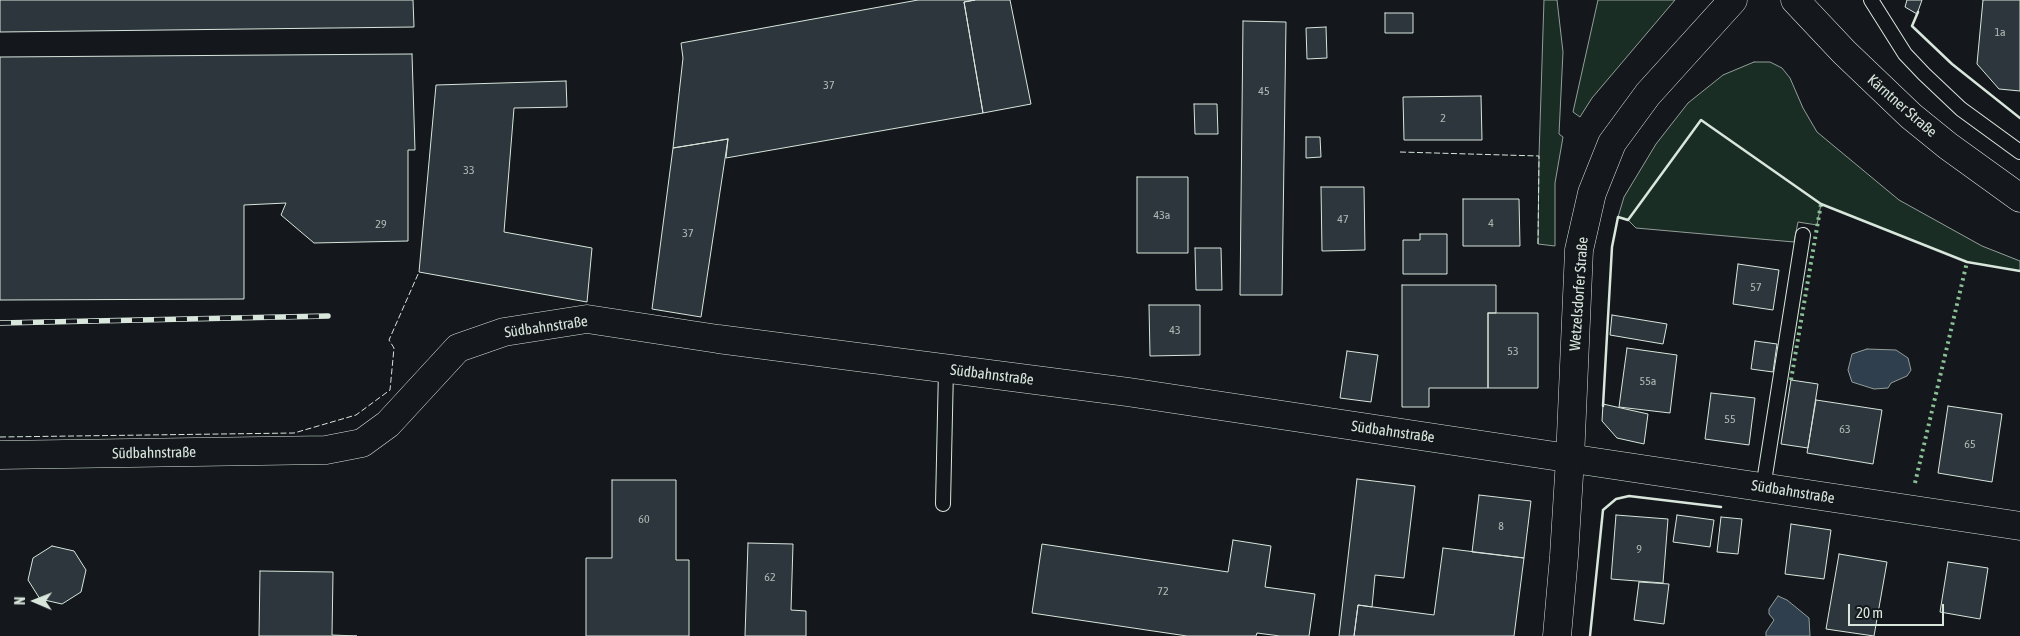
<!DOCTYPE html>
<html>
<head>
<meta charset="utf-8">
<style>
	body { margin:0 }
	#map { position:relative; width:2020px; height:636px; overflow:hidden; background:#14181c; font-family:"Asap Condensed",sans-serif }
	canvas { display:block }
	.north { position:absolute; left:10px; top:576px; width:50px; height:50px; -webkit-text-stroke:4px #14181c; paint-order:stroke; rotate:271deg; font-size:14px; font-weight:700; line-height:20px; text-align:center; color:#d8e6dc }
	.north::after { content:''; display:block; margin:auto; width:18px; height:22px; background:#d8e6dc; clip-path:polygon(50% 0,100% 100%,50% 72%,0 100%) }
	.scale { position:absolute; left:1848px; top:604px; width:96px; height:22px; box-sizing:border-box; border:2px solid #d8e6dc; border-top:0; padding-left:6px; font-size:15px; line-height:18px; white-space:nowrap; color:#d8e6dc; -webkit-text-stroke:4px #14181c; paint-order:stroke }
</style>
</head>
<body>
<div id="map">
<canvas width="2020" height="636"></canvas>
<div class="north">N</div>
<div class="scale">20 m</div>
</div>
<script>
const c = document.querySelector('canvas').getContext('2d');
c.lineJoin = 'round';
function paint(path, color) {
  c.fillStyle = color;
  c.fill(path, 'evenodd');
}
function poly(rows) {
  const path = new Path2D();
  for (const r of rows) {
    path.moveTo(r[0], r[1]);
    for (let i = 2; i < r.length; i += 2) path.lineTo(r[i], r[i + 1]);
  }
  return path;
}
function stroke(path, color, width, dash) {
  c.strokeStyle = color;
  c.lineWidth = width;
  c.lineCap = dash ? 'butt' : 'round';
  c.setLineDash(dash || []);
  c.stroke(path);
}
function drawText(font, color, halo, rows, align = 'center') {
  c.font = font + ' "Asap Condensed",sans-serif';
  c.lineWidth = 4;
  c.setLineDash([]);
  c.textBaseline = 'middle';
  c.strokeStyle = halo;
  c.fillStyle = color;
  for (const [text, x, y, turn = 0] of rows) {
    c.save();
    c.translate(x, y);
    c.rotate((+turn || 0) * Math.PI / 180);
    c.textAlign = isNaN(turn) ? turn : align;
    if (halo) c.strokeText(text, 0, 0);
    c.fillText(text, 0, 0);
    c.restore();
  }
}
const green = poly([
	[1544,0,1557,0,1563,52,1559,134,1563,137,1555,183,1555,246,1538,244,1539,156,1544,0],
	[1598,0,1675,0,1592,98,1580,117,1573,112,1598,0],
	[1754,62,1770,62,1782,68,1790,78,1803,108,1817,132,1899,200,1982,246,2020,261,2020,271,1967,262,1821,204,1817,225,1798,222,1794,242,1636,228,1628,220,1618,217,1624,197,1656,144,1688,103,1723,75,1754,62]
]);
const water = poly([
	[1867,349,1896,350,1908,358,1911,370,1907,376,1891,383,1888,388,1874,389,1852,382,1848,370,1852,354,1867,349],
	[1778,596,1787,600,1809,618,1810,636,1766,636,1766,632,1774,620,1769,614,1769,609,1778,596]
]);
const building = poly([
	[0,0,413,0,414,27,0,32,0,0],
	[918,0,975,0,964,2,983,113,726,158,728,139,673,148,683,58,681,43,918,0],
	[975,0,1010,0,1031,104,983,113,964,2,975,0],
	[1907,0,1922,0,1917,14,1905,7,1907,0],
	[1983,0,2020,0,2020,91,1999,89,1977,64,1983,0],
	[1385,13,1413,13,1413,33,1385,33,1385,13],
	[1243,21,1286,22,1282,295,1240,295,1243,21],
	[1326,27,1327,58,1307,59,1306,28,1326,27],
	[412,54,415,150,408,150,408,241,314,243,281,215,286,203,244,205,244,299,0,300,0,57,412,54],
	[566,81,567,107,514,108,504,232,592,248,587,302,419,272,436,85,566,81],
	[1481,96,1482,140,1404,140,1403,97,1481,96],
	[1194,104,1217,104,1218,134,1195,134,1194,104],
	[1306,137,1320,137,1321,157,1306,158,1306,137],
	[728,139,701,317,652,309,673,148,728,139],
	[1137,177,1188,177,1188,253,1137,253,1137,177],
	[1321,187,1364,187,1365,250,1322,251,1321,187],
	[1463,199,1519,199,1520,246,1463,246,1463,199],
	[1420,234,1447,234,1447,274,1403,274,1403,240,1420,240,1420,234],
	[1195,248,1221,248,1222,290,1196,290,1195,248],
	[1738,264,1779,270,1773,310,1733,304,1738,264],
	[1402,285,1496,285,1496,313,1488,313,1488,388,1429,388,1429,407,1402,407,1402,285],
	[1149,305,1200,305,1200,355,1150,356,1149,305],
	[1488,313,1538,313,1538,388,1488,388,1488,313],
	[1612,315,1667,324,1663,344,1610,335,1612,315],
	[1755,341,1777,344,1773,372,1751,369,1755,341],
	[1627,348,1677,355,1670,413,1619,407,1627,348],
	[1347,351,1378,355,1371,402,1340,398,1347,351],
	[1791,380,1818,384,1808,448,1781,444,1791,380],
	[1711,393,1755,398,1749,445,1705,439,1711,393],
	[1816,400,1882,410,1873,464,1807,453,1816,400],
	[1603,404,1648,414,1644,444,1617,438,1602,421,1603,404],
	[1948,406,2002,414,1992,482,1938,473,1948,406],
	[1357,479,1415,486,1404,578,1375,575,1372,607,1358,605,1354,636,1339,636,1357,479],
	[612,480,676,480,676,560,689,560,689,636,586,636,586,558,612,558,612,480],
	[1479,495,1531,501,1524,558,1472,552,1479,495],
	[1616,515,1668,519,1663,583,1611,579,1616,515],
	[1677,515,1714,520,1710,547,1673,542,1677,515],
	[1721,517,1742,519,1738,554,1717,552,1721,517],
	[1791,524,1831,530,1824,579,1785,574,1791,524],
	[1233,540,1271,546,1265,587,1315,594,1309,636,1280,636,1257,633,1256,636,1187,636,1032,613,1042,544,1228,572,1233,540],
	[748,543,793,544,791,610,806,611,806,636,745,636,748,543],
	[52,546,74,551,86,570,81,592,62,604,40,599,28,580,33,558,52,546],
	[1443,548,1524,558,1514,636,1354,636,1358,605,1434,615,1443,548],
	[1839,554,1887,562,1874,636,1826,629,1839,554],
	[1948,562,1988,568,1980,619,1940,612,1948,562],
	[260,571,333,572,332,635,357,636,259,636,260,571],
	[1639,582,1669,584,1664,624,1634,620,1639,582]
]);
const service = poly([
	[1871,0,1905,54,1924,74,1961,109,2020,152],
	[1763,488,1803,235],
	[943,504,946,369]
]);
const minor = poly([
	[0,455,326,450,362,443,388,424,458,348,504,332,587,319,718,339,1128,392,2020,526]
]);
const secondary = poly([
	[1557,636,1564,556,1570,459,1579,250,1592,193,1612,143,1648,94,1733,0]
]);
const primary = poly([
	[1795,0,1844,52,1911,116,1948,146,2020,198]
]);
const rail = poly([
	[0,323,328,316]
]);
const hedge = poly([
	[1791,380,1821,204],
	[1915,483,1967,262]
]);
const fence = poly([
	[1400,152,1539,156,1538,244],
	[0,437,294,433,356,415,390,390,394,348,389,340,419,272]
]);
const wall = poly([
	[1918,12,1912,26,1952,64,2020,118],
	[1603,406,1612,247,1618,217,1628,220,1701,120,1821,204,1967,262,2020,271],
	[1590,636,1603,510,1616,499,1629,496,1721,507]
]);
const numberNames = [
	["1a",2000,32],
	["37",829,85],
	["45",1264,91],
	["2",1443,118],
	["33",469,170],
	["43a",1162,215],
	["47",1343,219],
	["4",1491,223],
	["29",381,224],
	["37",688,233],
	["57",1756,287],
	["43",1175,330],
	["53",1513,351],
	["55a",1648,381],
	["55",1730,419],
	["63",1845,429],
	["65",1970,444],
	["60",644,519],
	["8",1501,526],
	["9",1639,549],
	["62",770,577],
	["72",1163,591]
];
const streetNames = [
	["Kärntner Straße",1902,106,41],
	["Wetzelsdorfer Straße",1579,294,-86],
	["Südbahnstraße",546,327,-8],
	["Südbahnstraße",992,375,7],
	["Südbahnstraße",1393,432,8],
	["Südbahnstraße",154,453,-1],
	["Südbahnstraße",1793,492,9]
];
paint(green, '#1a2d24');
stroke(green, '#939e99', 1);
paint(water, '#2f3f4d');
stroke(water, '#939e99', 1);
paint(building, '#2c363c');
stroke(building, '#d8e6dc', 1);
stroke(service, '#d8e6dc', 16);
stroke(minor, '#d8e6dc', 29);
stroke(secondary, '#d8e6dc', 29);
stroke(primary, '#d8e6dc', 29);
stroke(service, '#14181c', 14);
stroke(minor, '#14181c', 28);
stroke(secondary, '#14181c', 28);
stroke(primary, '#14181c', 28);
stroke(rail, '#d8e6dc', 5.5);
stroke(rail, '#14181c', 4, [11]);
stroke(hedge, '#8ac095', 4, [2.5, 4]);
stroke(fence, '#d8e6dc', 1, [6, 2.5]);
stroke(wall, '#d8e6dc', 2.5);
drawText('12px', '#adbab4', null, numberNames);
drawText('15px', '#d8e6dc', '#14181c', streetNames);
</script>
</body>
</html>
